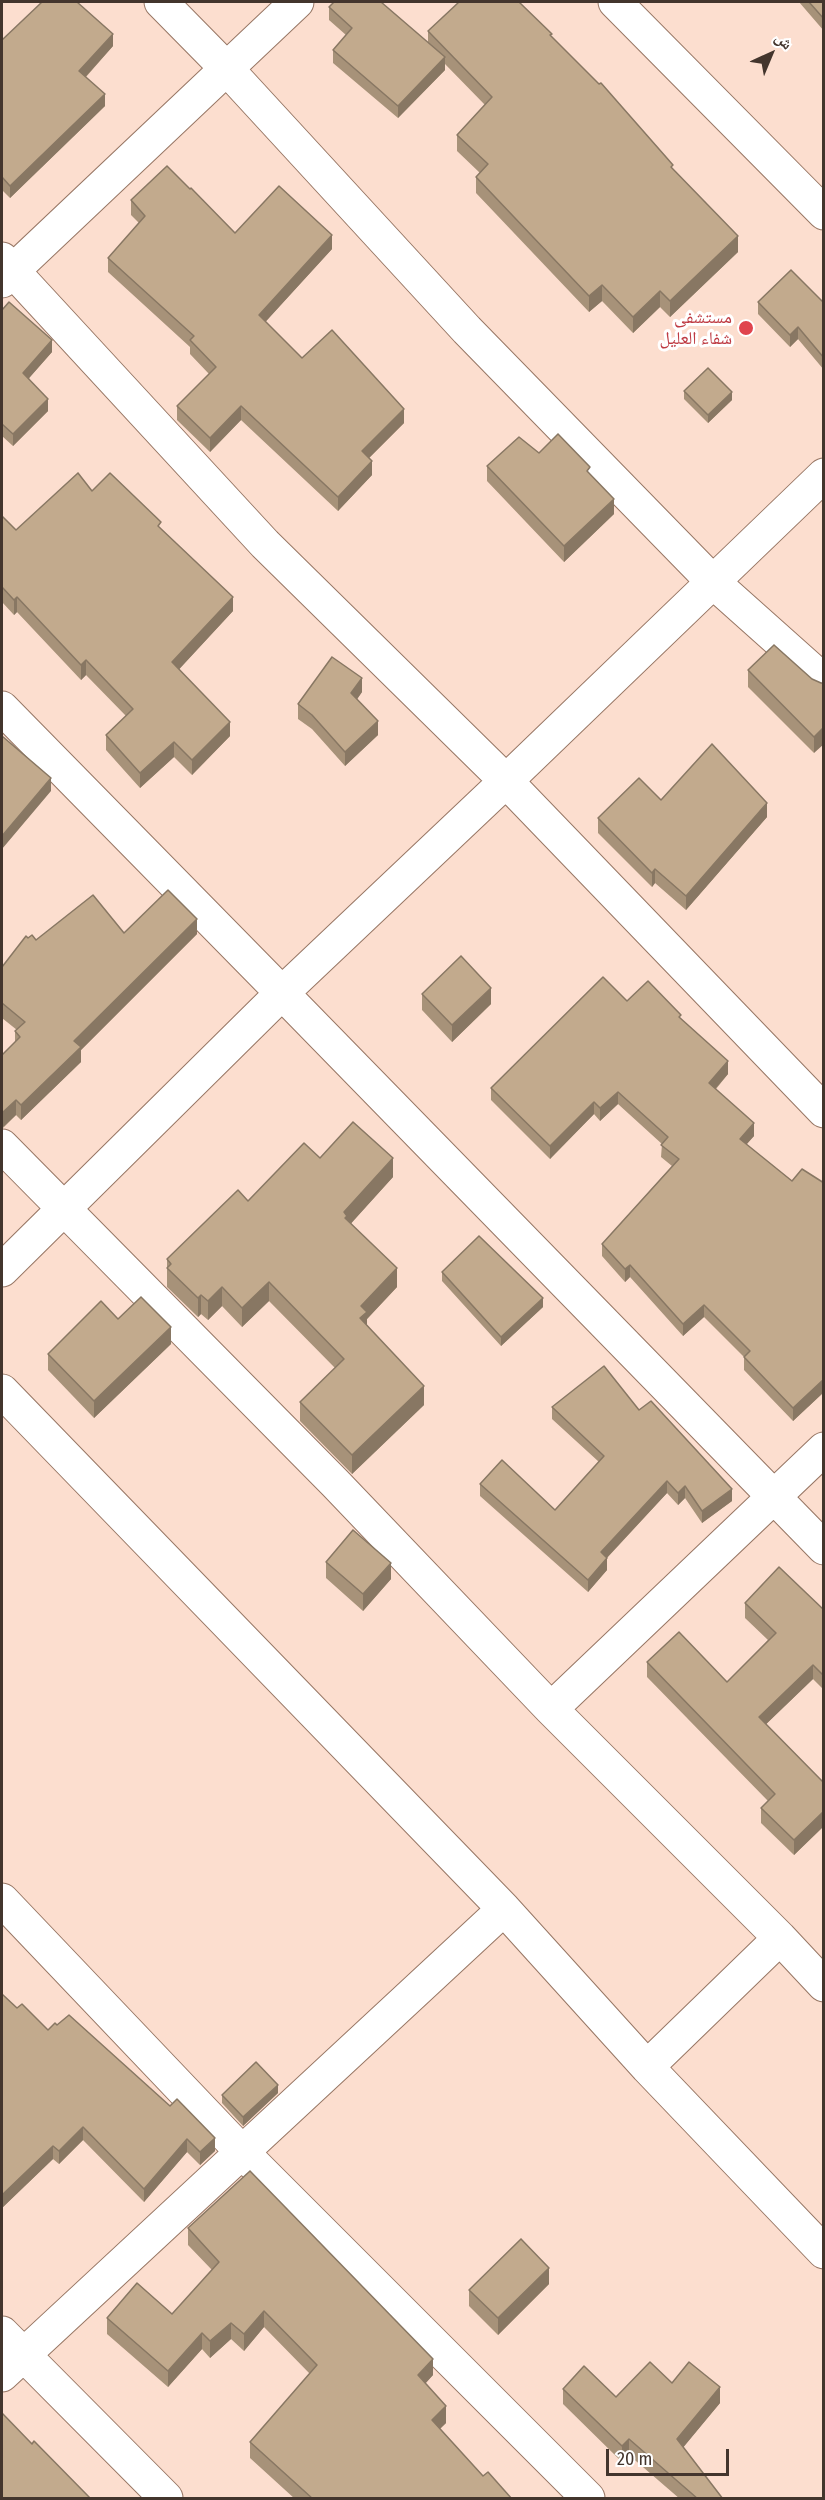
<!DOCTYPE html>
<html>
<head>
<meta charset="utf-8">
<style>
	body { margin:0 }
	#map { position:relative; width:825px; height:2500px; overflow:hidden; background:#fcdecf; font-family:"Fira Sans Condensed","Noto Naskh Arabic",sans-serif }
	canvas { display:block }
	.frame { position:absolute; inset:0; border:3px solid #43352d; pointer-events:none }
	.north { position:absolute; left:741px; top:24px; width:60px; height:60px; -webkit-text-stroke:4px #fff; paint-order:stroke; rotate:44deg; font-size:16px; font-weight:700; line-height:24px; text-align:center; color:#43352d }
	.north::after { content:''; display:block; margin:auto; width:21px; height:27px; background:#43352d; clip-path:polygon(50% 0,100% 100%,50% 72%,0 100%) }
	.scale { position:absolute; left:606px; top:2449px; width:123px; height:27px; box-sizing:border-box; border:3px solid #43352d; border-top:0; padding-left:8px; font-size:18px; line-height:21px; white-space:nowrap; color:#43352d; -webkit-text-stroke:4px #fff; paint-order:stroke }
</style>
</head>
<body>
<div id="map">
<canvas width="825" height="2500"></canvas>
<div class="frame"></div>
<div class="north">ش</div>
<div class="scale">20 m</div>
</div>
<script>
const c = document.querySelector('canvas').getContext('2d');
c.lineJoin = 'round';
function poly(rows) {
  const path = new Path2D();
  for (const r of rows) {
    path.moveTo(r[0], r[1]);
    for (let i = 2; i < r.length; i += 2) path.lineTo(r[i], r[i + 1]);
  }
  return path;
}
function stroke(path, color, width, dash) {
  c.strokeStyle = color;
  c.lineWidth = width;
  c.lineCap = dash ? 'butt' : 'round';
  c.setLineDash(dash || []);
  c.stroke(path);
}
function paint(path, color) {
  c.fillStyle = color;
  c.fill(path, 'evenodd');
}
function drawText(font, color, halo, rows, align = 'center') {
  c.font = font + ' "Fira Sans Condensed","Noto Naskh Arabic",sans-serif';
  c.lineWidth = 6;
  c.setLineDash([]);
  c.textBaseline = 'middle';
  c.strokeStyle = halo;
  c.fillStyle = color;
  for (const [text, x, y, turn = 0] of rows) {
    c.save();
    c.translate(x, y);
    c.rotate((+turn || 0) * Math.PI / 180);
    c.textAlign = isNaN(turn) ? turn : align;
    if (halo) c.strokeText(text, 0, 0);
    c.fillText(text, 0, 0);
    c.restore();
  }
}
const minor = poly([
	[161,2,226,68,467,330,712,581,824,681],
	[615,2,824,213],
	[2,259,265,544,506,781,824,1111],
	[2,281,297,2],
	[2,708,282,993,824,1548],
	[2,1146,335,1483,551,1709,780,1938,824,1985],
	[2,1270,282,993,506,781,824,475],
	[2,1391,504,1909,647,2067,824,2252],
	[551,1709,824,1449],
	[2,1900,242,2152,588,2498],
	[647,2067,780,1938],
	[2,2333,166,2498],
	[2,2375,504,1909]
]);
const wall = poly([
	[799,2,824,2,824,31],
	[329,7,428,43,428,31,552,37,673,169,738,252,670,317,660,307,633,333,602,301,589,312,476,193,476,177,480,173,457,151,457,135,485,105,445,64,445,70,398,118,333,63,333,50,346,35,329,20],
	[2,40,113,46,86,77,105,106,10,198,2,190],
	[131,200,235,233,332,249,265,322,302,358,404,423,369,458,372,475,338,511,241,420,210,452,177,420,177,406,209,374,190,354,190,347,108,272,108,258,139,223,131,215],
	[758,302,824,303,824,370,798,339,790,347,758,314],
	[2,310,52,352,29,378,48,411,13,446,2,436],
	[684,391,732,400,708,423,684,399],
	[539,453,590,474,614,514,564,562,487,481,487,466],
	[92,491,161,529,233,611,179,669,230,736,192,775,174,757,140,788,106,750,106,735,126,716,86,675,81,680,17,612,14,615,2,602,2,516,16,530],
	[748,670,812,679,821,683,814,753,748,687],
	[362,692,357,699,378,735,345,766,312,729,298,719,298,704],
	[661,800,767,817,686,910,655,883,652,887,598,833,598,818],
	[124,933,197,934,81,1050,81,1062,21,1120,16,1115,3,1128,15,1042,15,1031,17,1030,2,1018,2,967,28,938,36,940],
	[422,994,491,1004,452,1042,422,1010],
	[627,1001,681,1019,728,1074,716,1089,754,1136,746,1144,792,1181,824,1183,824,1392,793,1421,744,1370,744,1357,704,1317,683,1336,630,1277,625,1282,602,1256,602,1244,672,1166,661,1157,662,1144,618,1104,600,1121,594,1114,550,1159,491,1100,491,1088],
	[320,1158,393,1177,351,1223,397,1287,367,1319,367,1325,424,1405,352,1474,300,1421,300,1402,335,1368,269,1301,242,1327,222,1306,208,1320,201,1314,198,1317,167,1287,167,1259,248,1201],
	[442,1272,543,1307,501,1346,442,1281],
	[118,1319,171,1344,94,1418,48,1370,48,1354],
	[552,1407,639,1410,732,1501,702,1523,685,1498,678,1505,667,1493,607,1558,607,1570,588,1592,480,1496,480,1484,555,1510,599,1462,552,1419],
	[326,1562,391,1579,363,1611,326,1578],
	[745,1603,824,1610,824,1690,813,1679,766,1724,824,1783,824,1826,794,1855,761,1823,761,1808,768,1801,647,1677,647,1662,727,1682,768,1640,745,1618],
	[2,1994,17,2008,215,2151,200,2165,187,2152,144,2202,83,2140,59,2164,53,2159,2,2208],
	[278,2093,243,2126,222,2103,222,2095],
	[188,2228,433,2375,425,2383,446,2423,440,2429,483,2476,512,2499,295,2499,250,2458,250,2442,310,2374,264,2327,244,2351,231,2339,210,2358,202,2349,168,2387,107,2334,107,2318,172,2314,212,2270,188,2245],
	[549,2284,498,2335,469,2306,469,2290],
	[672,2383,720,2403,683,2447,723,2499,680,2499,629,2455,622,2462,563,2404,563,2389,616,2397]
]);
const shadedWall = poly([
	[113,34,113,46,79,84,79,71],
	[445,57,445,70,398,118,398,106],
	[105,94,105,106,10,198,10,186],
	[332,235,332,249,259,329,259,315],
	[738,236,738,252,670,317,670,301],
	[602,285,602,301,589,312,589,296],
	[660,291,660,307,633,333,633,317],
	[798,327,798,339,790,347,790,335],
	[52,340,52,352,23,385,23,373],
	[732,392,732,400,708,423,708,415],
	[48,399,48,411,13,446,13,434],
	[241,406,241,420,210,452,210,438],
	[404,409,404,423,362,465,362,451],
	[372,461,372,475,338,511,338,497],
	[614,499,614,514,564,562,564,546],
	[17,597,17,612,14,615,14,600],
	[233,597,233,611,172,677,172,662],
	[86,660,86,675,81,680,81,665],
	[362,678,362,692,351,708,351,693],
	[378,721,378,735,345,766,345,752],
	[230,722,230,736,192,775,192,760],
	[824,727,824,744,814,753,814,737],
	[174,742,174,757,140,788,140,773],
	[51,778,51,791,2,849,2,836],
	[767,803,767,817,686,910,686,896],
	[655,869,655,883,652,887,652,873],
	[197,919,197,934,81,1050,81,1062,21,1120,21,1105,74,1041],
	[491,988,491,1004,452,1042,452,1025],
	[728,1061,728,1074,709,1096,709,1083],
	[618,1092,618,1104,600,1121,600,1108],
	[16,1100,16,1115,2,1128,2,1113],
	[594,1102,594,1114,550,1159,550,1146],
	[754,1123,754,1136,740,1152,740,1139],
	[393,1158,393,1177,347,1228,344,1212],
	[630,1265,630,1277,625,1282,625,1269],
	[397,1268,397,1287,367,1319,367,1331,360,1337,361,1306],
	[269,1282,269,1301,242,1327,242,1308],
	[222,1287,222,1306,208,1320,208,1301],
	[201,1295,201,1314,198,1317,198,1298],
	[543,1298,543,1307,501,1346,501,1337],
	[704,1305,704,1317,683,1336,683,1324],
	[171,1327,171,1344,94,1418,94,1401],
	[824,1379,824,1392,793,1421,793,1408],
	[424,1386,424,1405,352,1474,352,1455],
	[667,1481,667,1493,601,1564,601,1552],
	[685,1486,685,1498,678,1505,678,1493],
	[732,1489,732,1501,702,1523,702,1511],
	[607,1558,607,1570,588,1592,588,1580],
	[391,1563,391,1579,363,1611,363,1594],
	[813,1665,813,1679,759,1731,759,1717],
	[824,1808,824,1826,794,1855,794,1840],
	[278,2085,278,2093,243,2126,243,2117],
	[83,2127,83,2140,59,2164,59,2151],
	[215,2138,215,2151,200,2165,200,2152],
	[187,2139,187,2152,144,2202,144,2189],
	[53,2146,53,2159,2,2208,2,2195],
	[549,2268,549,2284,498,2335,498,2318],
	[264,2311,264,2327,244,2351,244,2334],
	[231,2323,231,2339,210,2358,210,2341],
	[202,2333,202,2349,168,2387,168,2371],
	[433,2359,433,2375,418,2392,418,2375],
	[720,2387,720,2403,677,2455,677,2439],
	[446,2406,446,2423,432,2436,432,2420],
	[629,2439,629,2455,622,2462,622,2446]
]);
const building = poly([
	[42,2,77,2,113,34,79,71,105,94,10,186,2,177,2,40,42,2],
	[334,2,381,2,445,57,398,106,333,50,352,28,329,7,334,2],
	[459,2,519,2,552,34,550,35,599,84,601,83,673,165,671,167,738,236,670,301,660,291,633,317,602,285,589,296,476,177,488,164,457,135,492,97,428,31,459,2],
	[809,2,824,2,824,19,809,2],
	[167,166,190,189,191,188,235,233,279,186,332,235,259,315,302,358,332,330,404,409,362,451,372,461,338,497,241,406,210,438,177,406,216,367,190,340,194,336,108,258,145,216,131,200,167,166],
	[791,270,824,303,824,358,798,327,790,335,758,302,791,270],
	[9,302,52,340,23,373,48,399,13,434,2,424,2,310,9,302],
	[708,368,732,392,708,415,684,391,708,368],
	[558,434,590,467,587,471,614,499,564,546,487,466,519,437,539,453,558,434],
	[78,473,92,491,110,473,161,522,158,526,233,597,172,662,230,722,192,760,174,742,140,773,106,735,133,709,86,660,81,665,17,597,14,600,2,587,2,516,16,530,78,473],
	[774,645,812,679,821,683,824,683,824,727,814,737,748,670,774,645],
	[332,657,362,678,351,693,378,721,345,752,312,715,298,704,332,657],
	[2,736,51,778,2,836,2,736],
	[712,744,767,803,686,896,655,869,652,873,598,818,639,778,661,800,712,744],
	[168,890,197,919,74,1041,81,1047,21,1105,16,1100,2,1113,2,1055,20,1037,15,1031,25,1022,2,1003,2,967,26,936,28,938,32,935,36,940,93,895,124,933,168,890],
	[461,956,491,988,452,1025,422,994,461,956],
	[603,977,627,1001,648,981,681,1015,679,1017,728,1061,709,1083,754,1123,740,1139,792,1181,802,1169,824,1183,824,1379,793,1408,744,1357,750,1351,704,1305,683,1324,630,1265,625,1269,602,1244,679,1159,661,1145,668,1137,618,1092,600,1108,594,1102,550,1146,491,1088,603,977],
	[353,1122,393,1158,344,1212,347,1216,345,1218,397,1268,361,1306,367,1312,360,1318,424,1386,352,1455,300,1402,344,1359,269,1282,242,1308,222,1287,208,1301,201,1295,198,1298,167,1268,171,1264,167,1259,238,1190,248,1201,304,1143,320,1158,353,1122],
	[479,1236,543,1298,501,1337,442,1272,479,1236],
	[141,1297,171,1327,94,1401,48,1354,101,1301,118,1319,141,1297],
	[604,1366,639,1410,651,1401,732,1489,702,1511,685,1486,678,1493,667,1481,601,1552,607,1558,588,1580,480,1484,502,1460,555,1510,604,1456,552,1407,604,1366],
	[353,1530,391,1563,363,1594,326,1562,353,1530],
	[779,1567,824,1610,824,1676,813,1665,759,1717,824,1783,824,1811,794,1840,761,1808,775,1794,647,1662,679,1632,727,1682,776,1633,745,1603,779,1567],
	[2,1994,17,2008,22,2004,48,2030,55,2023,57,2025,69,2015,170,2106,177,2099,215,2138,200,2152,187,2139,144,2189,83,2127,59,2151,53,2146,2,2195,2,1994],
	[256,2062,278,2085,243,2117,222,2095,256,2062],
	[250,2171,433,2359,418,2375,446,2406,432,2420,483,2476,488,2472,512,2499,313,2499,250,2442,317,2365,264,2311,244,2334,231,2323,210,2341,202,2333,168,2371,107,2318,137,2283,172,2314,219,2262,188,2228,250,2171],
	[521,2239,549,2268,498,2318,469,2290,521,2239],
	[650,2362,672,2383,689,2362,720,2387,677,2439,723,2499,698,2499,629,2439,622,2446,563,2389,584,2366,616,2397,650,2362],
	[2,2413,32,2444,34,2441,91,2499,2,2499,2,2413]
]);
const markers = [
	[746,328,8,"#e0444e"]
];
const healthNames = [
	["مستشفى",732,318],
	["شفاء العليل",732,339]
];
stroke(minor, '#977664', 35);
stroke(minor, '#fff', 33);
paint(wall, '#a79279');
paint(shadedWall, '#887763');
paint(building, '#c2aa8d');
stroke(building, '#887763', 1.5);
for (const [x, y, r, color] of markers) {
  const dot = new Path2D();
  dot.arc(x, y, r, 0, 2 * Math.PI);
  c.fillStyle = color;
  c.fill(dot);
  stroke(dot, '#fff', 2);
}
drawText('18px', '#be3a42', '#fff', healthNames, 'right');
</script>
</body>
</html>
